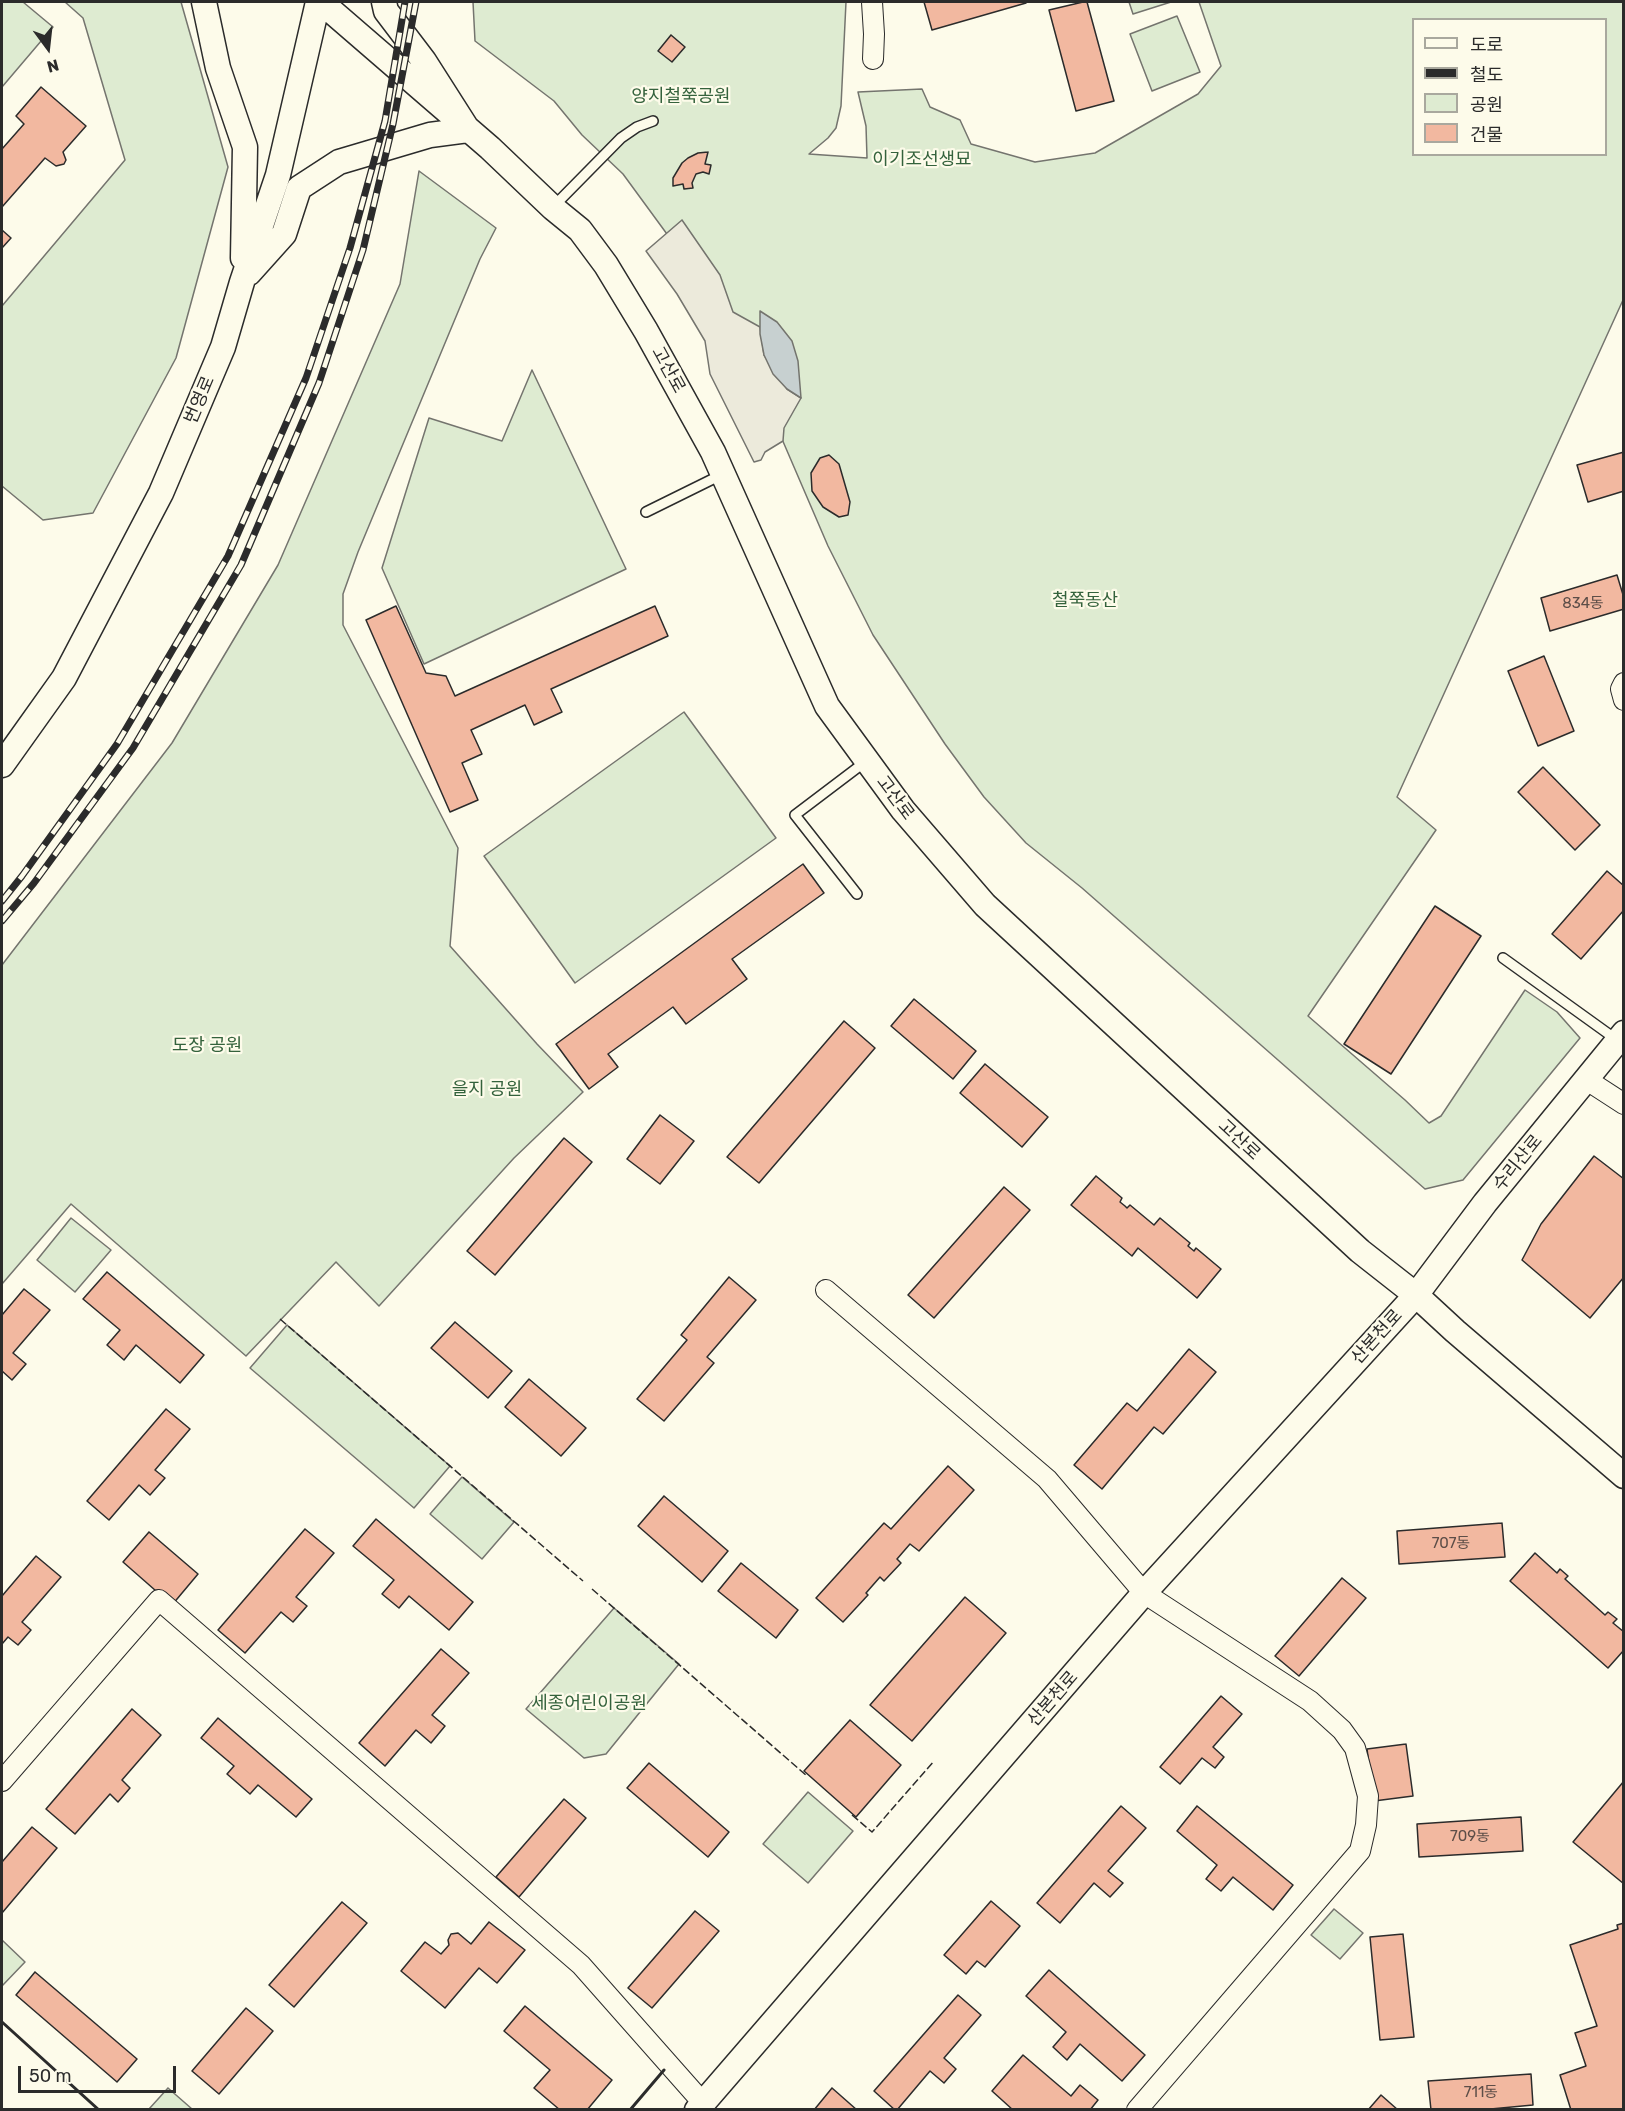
<!DOCTYPE html>
<html>
<head>
<meta charset="utf-8">
<style>
	body { margin:0 }
	#map { position:relative; width:1625px; height:2111px; overflow:hidden; background:#fdfbea; font-family:Rubik,"Noto Sans KR",sans-serif }
	canvas { display:block }
	.frame { position:absolute; inset:0; border:3px solid #2b2b2b; pointer-events:none }
	.legend { position:absolute; left:1412px; top:18px; width:195px; height:138px; box-sizing:border-box; background:#fdfbea; border:2px solid #a9a89e; margin:0; padding:8px 10px; list-style:none; font-size:18px; color:#2b2b2b }
	.legend li { display:flex; align-items:center; gap:12px; height:30px }
	.legend b { width:30px; border:2px solid #a9a89e }
	.north { position:absolute; left:18px; top:18px; width:60px; height:60px; -webkit-text-stroke:4px #fdfbea; paint-order:stroke; rotate:165deg; font-size:16px; font-weight:700; line-height:24px; text-align:center; color:#2b2b2b }
	.north::after { content:''; display:block; margin:auto; width:21px; height:27px; background:#2b2b2b; clip-path:polygon(50% 0,100% 100%,50% 72%,0 100%) }
	.scale { position:absolute; left:18px; top:2066px; width:158px; height:27px; box-sizing:border-box; border:3px solid #2b2b2b; border-top:0; padding-left:8px; font-size:18px; line-height:21px; white-space:nowrap; color:#2b2b2b; -webkit-text-stroke:4px #fdfbea; paint-order:stroke }
</style>
</head>
<body>
<div id="map">
<canvas width="1625" height="2111"></canvas>
<div class="frame"></div>
<ul class="legend">
<li><b style="height:8px;background:#fdfbea"></b>도로</li>
<li><b style="height:8px;background:#2b2b2b"></b>철도</li>
<li><b style="height:16px;background:#deebd1"></b>공원</li>
<li><b style="height:16px;background:#f2b8a0"></b>건물</li>
</ul>
<div class="north">N</div>
<div class="scale">50 m</div>
</div>
<script>
const c = document.querySelector('canvas').getContext('2d');
c.lineJoin = 'round';
function paint(path, color) {
  c.fillStyle = color;
  c.fill(path, 'evenodd');
}
function poly(rows) {
  const path = new Path2D();
  for (const r of rows) {
    path.moveTo(r[0], r[1]);
    for (let i = 2; i < r.length; i += 2) path.lineTo(r[i], r[i + 1]);
  }
  return path;
}
function stroke(path, color, width, dash) {
  c.strokeStyle = color;
  c.lineWidth = width;
  c.lineCap = dash ? 'butt' : 'round';
  c.setLineDash(dash || []);
  c.stroke(path);
}
function drawText(font, color, halo, rows, align = 'center') {
  c.font = font + ' Rubik,"Noto Sans KR",sans-serif';
  c.lineWidth = 4.5;
  c.setLineDash([]);
  c.textBaseline = 'middle';
  c.strokeStyle = halo;
  c.fillStyle = color;
  for (const [text, x, y, turn = 0] of rows) {
    c.save();
    c.translate(x, y);
    c.rotate((+turn || 0) * Math.PI / 180);
    c.textAlign = isNaN(turn) ? turn : align;
    if (halo) c.strokeText(text, 0, 0);
    c.fillText(text, 0, 0);
    c.restore();
  }
}
const green = poly([
	[2,2,23,2,53,27,2,87,2,2],
	[65,2,181,2,228,167,176,358,93,513,43,520,2,486,2,306,125,160,83,18,65,2],
	[473,2,846,2,841,106,836,128,828,138,809,154,867,158,866,126,858,92,922,89,930,107,960,120,971,144,1035,162,1095,153,1198,94,1221,66,1199,2,1623,2,1623,300,1397,797,1436,830,1308,1016,1405,1100,1429,1123,1441,1116,1525,990,1557,1012,1580,1038,1463,1180,1425,1189,1082,888,1026,843,984,797,945,744,873,635,828,546,760,388,705,286,623,174,582,135,554,101,475,41,473,2],
	[1414,20,1606,20,1606,154,1414,154,1414,20],
	[1129,2,1171,2,1133,14,1129,2],
	[1177,16,1200,72,1152,91,1130,34,1177,16],
	[419,171,496,228,480,259,358,552,343,594,343,625,458,848,450,946,537,1044,583,1092,514,1158,379,1306,336,1262,246,1356,71,1204,2,1284,2,965,172,743,278,565,400,284,419,171],
	[532,370,626,569,424,664,382,568,429,418,502,441,532,370],
	[684,712,776,838,575,983,484,856,684,712],
	[71,1218,111,1250,75,1292,37,1260,71,1218],
	[287,1325,450,1466,414,1508,250,1368,287,1325],
	[462,1477,514,1522,482,1559,430,1514,462,1477],
	[614,1608,679,1664,606,1754,584,1758,526,1709,614,1608],
	[808,1792,853,1831,808,1883,763,1844,808,1792],
	[1334,1909,1363,1933,1340,1959,1311,1935,1334,1909],
	[2,1940,25,1962,2,1986,2,1940],
	[168,2088,192,2109,149,2109,168,2088]
]);
const parking = poly([
	[682,220,720,275,733,312,760,327,764,355,787,389,801,398,784,428,783,441,765,452,761,460,754,462,710,374,705,341,677,294,646,251,682,220]
]);
const water = poly([
	[760,311,777,322,792,341,798,361,801,398,787,389,773,374,764,355,760,334,760,311]
]);
const building = poly([
	[924,2,1026,2,1026,3,932,30,924,2],
	[1083,2,1087,2,1114,101,1076,111,1049,10,1083,2],
	[671,35,685,47,672,62,658,51,671,35],
	[41,87,86,126,63,152,66,160,64,164,56,166,45,158,2,207,2,149,24,124,16,116,41,87],
	[708,152,705,164,711,165,709,174,703,172,696,174,692,183,693,188,684,189,683,184,673,186,673,178,682,163,688,158,698,153,708,152],
	[2,230,11,238,2,248,2,230],
	[1624,452,1624,491,1588,502,1577,465,1624,452],
	[829,455,839,464,850,502,848,515,839,517,823,507,812,491,811,473,820,458,829,455],
	[1617,575,1624,598,1624,609,1550,631,1541,598,1617,575],
	[396,606,426,673,446,676,455,696,655,606,668,636,551,689,562,712,534,725,525,705,471,730,482,754,462,763,478,800,450,812,366,620,396,606],
	[1544,656,1574,731,1538,746,1508,671,1544,656],
	[1543,767,1600,825,1575,850,1518,792,1543,767],
	[803,864,824,893,732,959,747,979,686,1024,673,1007,608,1054,618,1067,589,1089,556,1044,803,864],
	[1607,871,1624,886,1624,910,1581,959,1552,934,1607,871],
	[1435,906,1481,936,1391,1074,1344,1044,1435,906],
	[914,999,976,1051,953,1079,891,1026,914,999],
	[844,1021,875,1048,759,1183,727,1157,844,1021],
	[985,1064,1048,1117,1022,1147,960,1093,985,1064],
	[660,1115,694,1141,660,1184,627,1159,660,1115],
	[564,1138,592,1162,495,1275,467,1251,564,1138],
	[1594,1156,1624,1179,1624,1277,1590,1318,1522,1260,1541,1224,1594,1156],
	[1096,1176,1122,1198,1120,1202,1125,1206,1127,1208,1130,1205,1154,1225,1160,1218,1190,1243,1188,1246,1194,1251,1196,1248,1221,1269,1197,1298,1138,1248,1132,1256,1071,1205,1096,1176],
	[1004,1187,1030,1210,934,1318,908,1295,1004,1187],
	[107,1272,204,1355,180,1383,136,1345,124,1360,107,1345,120,1330,83,1299,107,1272],
	[729,1277,756,1300,707,1357,714,1363,664,1421,637,1399,687,1340,681,1335,729,1277],
	[24,1289,50,1310,13,1353,26,1364,12,1380,2,1371,2,1315,24,1289],
	[455,1322,512,1371,488,1398,431,1348,455,1322],
	[1189,1349,1216,1372,1163,1434,1154,1427,1102,1489,1074,1465,1127,1403,1137,1411,1189,1349],
	[529,1379,586,1428,561,1456,505,1407,529,1379],
	[166,1409,190,1429,155,1470,165,1478,150,1495,139,1485,109,1520,87,1501,166,1409],
	[948,1466,974,1490,919,1551,910,1544,897,1559,901,1563,884,1581,880,1577,866,1593,868,1595,843,1622,816,1598,884,1523,891,1529,948,1466],
	[664,1496,728,1551,702,1582,638,1526,664,1496],
	[376,1519,473,1602,449,1630,409,1596,399,1608,382,1594,394,1580,353,1546,376,1519],
	[1502,1523,1505,1557,1399,1564,1397,1531,1502,1523],
	[305,1529,334,1553,296,1597,307,1606,293,1622,281,1612,245,1653,218,1630,305,1529],
	[149,1532,198,1574,172,1605,123,1562,149,1532],
	[1535,1553,1557,1573,1560,1569,1568,1576,1565,1579,1605,1615,1608,1612,1617,1619,1613,1623,1624,1632,1624,1650,1608,1668,1510,1581,1535,1553],
	[36,1556,61,1577,22,1622,31,1630,18,1645,8,1637,2,1644,2,1596,36,1556],
	[741,1563,798,1610,776,1638,718,1591,741,1563],
	[1342,1578,1366,1598,1299,1676,1275,1656,1342,1578],
	[965,1597,1006,1633,912,1741,870,1705,965,1597],
	[441,1649,469,1673,432,1715,445,1726,431,1743,416,1730,385,1766,359,1743,441,1649],
	[1221,1696,1242,1714,1213,1747,1224,1757,1215,1768,1202,1758,1180,1784,1160,1767,1221,1696],
	[132,1709,161,1735,122,1780,130,1788,118,1802,110,1794,75,1834,46,1809,132,1709],
	[218,1718,312,1799,296,1817,258,1785,250,1794,227,1774,234,1766,201,1738,218,1718],
	[850,1720,901,1765,856,1817,804,1771,850,1720],
	[1406,1744,1413,1796,1374,1801,1367,1749,1406,1744],
	[649,1763,729,1832,708,1857,627,1788,649,1763],
	[1624,1781,1624,1884,1573,1842,1624,1781],
	[564,1799,586,1818,519,1897,496,1877,564,1799],
	[1121,1806,1146,1828,1108,1871,1123,1883,1110,1897,1094,1883,1060,1923,1037,1903,1121,1806],
	[1197,1806,1293,1885,1273,1910,1233,1877,1221,1891,1206,1879,1217,1865,1177,1831,1197,1806],
	[1521,1817,1523,1851,1419,1857,1417,1824,1521,1817],
	[32,1827,57,1848,2,1913,2,1862,32,1827],
	[991,1901,1020,1926,985,1967,977,1961,966,1974,944,1955,991,1901],
	[342,1902,367,1923,294,2007,269,1985,342,1902],
	[695,1911,719,1931,652,2008,628,1988,695,1911],
	[489,1922,525,1950,497,1983,479,1968,445,2008,401,1971,425,1942,441,1954,449,1945,448,1940,451,1934,458,1933,471,1944,489,1922],
	[1624,1923,1624,2110,1571,2110,1560,2075,1586,2066,1575,2033,1597,2026,1570,1945,1618,1929,1617,1925,1624,1923],
	[1403,1934,1414,2037,1380,2040,1370,1937,1403,1934],
	[1049,1970,1145,2055,1122,2081,1080,2044,1067,2060,1053,2047,1066,2032,1026,1996,1049,1970],
	[35,1972,137,2059,117,2082,16,1995,35,1972],
	[958,1995,981,2015,944,2058,956,2069,944,2083,930,2071,897,2110,895,2110,874,2091,958,1995],
	[525,2006,612,2080,587,2110,560,2110,534,2088,550,2070,504,2031,525,2006],
	[246,2008,273,2031,219,2094,192,2071,246,2008],
	[1023,2055,1071,2096,1080,2085,1098,2100,1090,2110,1013,2110,992,2091,1023,2055],
	[1531,2074,1533,2105,1480,2110,1431,2110,1428,2081,1531,2074],
	[832,2088,857,2110,814,2110,832,2088],
	[1381,2095,1398,2110,1368,2110,1381,2095]
]);
const service = poly([
	[554,206,621,138,637,127,653,121],
	[646,512,721,475],
	[857,894,795,815,865,762],
	[1503,958,1617,1040]
]);
const minor = poly([
	[872,2,874,34,873,59],
	[1624,683,1621,689,1624,700],
	[1587,1080,1624,1104],
	[826,1290,1047,1479,1144,1593,1310,1701,1342,1730,1355,1748,1368,1796,1366,1825,1360,1851,1137,2110],
	[2,1781,159,1600,581,1965,703,2103]
]);
const tertiary = poly([
	[204,2,218,68,245,147,243,258],
	[321,2,490,148,553,208,580,230,606,265,646,331,713,452,827,706,903,810,985,905,1360,1251,1416,1295,1455,1331,1624,1476],
	[249,273,284,234,299,188,339,162,430,135,468,130,424,61,386,11,384,2],
	[2,765,64,678,161,493,223,347,242,282,278,175,318,2],
	[697,2110,1144,1593,1416,1295,1485,1203,1624,1033]
]);
const rail = poly([
	[2,901,22,876,117,744,228,556,306,378,350,248,385,121,405,2],
	[2,921,34,883,133,748,241,565,319,383,363,250,393,124,416,2]
]);
const fence = poly([
	[280,1319,583,1581],
	[592,1589,807,1776],
	[852,1815,872,1832,934,1761]
]);
const wall = poly([
	[2,2022,99,2110],
	[630,2110,664,2070]
]);
const numberNames = [
	["834동",1583,604],
	["707동",1451,1544],
	["709동",1470,1837],
	["711동",1481,2093]
];
const parkNames = [
	["양지철쭉공원",681,97],
	["이기조선생묘",922,160],
	["철쭉동산",1085,601],
	["도장 공원",207,1046],
	["을지 공원",487,1090],
	["세종어린이공원",589,1704]
];
const streetNames = [
	["고산로",668,370,61],
	["번영로",200,400,-67],
	["고산로",895,798,53],
	["고산로",1239,1140,43],
	["수리산로",1518,1163,-51],
	["산본천로",1377,1337,-48],
	["산본천로",1053,1699,-49]
];
paint(green, '#deebd1');
stroke(green, '#74746e', 1.5);
paint(parking, '#eceadb');
stroke(parking, '#74746e', 1.5);
paint(water, '#c7d0d0');
stroke(water, '#74746e', 1.5);
paint(building, '#f2b8a0');
stroke(building, '#2b2b2b', 1.5);
stroke(service, '#2b2b2b', 12);
stroke(minor, '#2b2b2b', 22);
stroke(tertiary, '#2b2b2b', 27);
stroke(service, '#fdfbea', 9);
stroke(minor, '#fdfbea', 20);
stroke(tertiary, '#fdfbea', 24);
stroke(rail, '#2b2b2b', 7);
stroke(rail, '#fdfbea', 4.5, [14]);
stroke(fence, '#2b2b2b', 1.5, [8, 3]);
stroke(wall, '#2b2b2b', 3);
drawText('15px', '#5d4e48', null, numberNames);
drawText('18px', '#34623c', '#fdfbea', parkNames);
drawText('18px', '#2b2b2b', '#fdfbea', streetNames);
</script>
</body>
</html>
